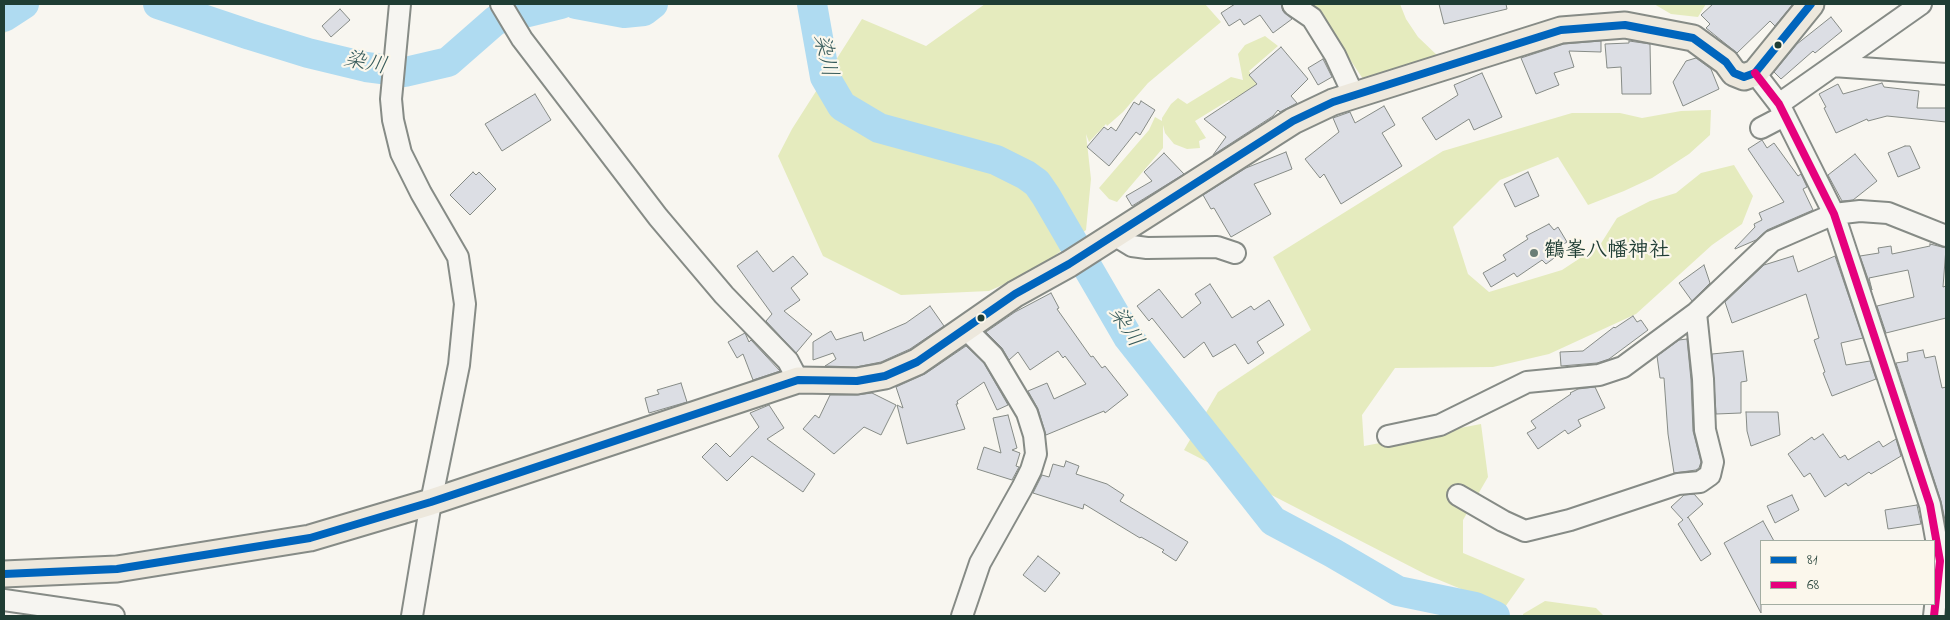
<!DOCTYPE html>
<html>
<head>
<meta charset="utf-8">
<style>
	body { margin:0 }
	#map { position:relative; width:1950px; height:620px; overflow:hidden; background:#f8f6f0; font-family:"Indie Flower",sans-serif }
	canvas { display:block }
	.frame { position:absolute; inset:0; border:5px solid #1f3d34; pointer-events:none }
	.legend { position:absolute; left:1760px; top:540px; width:175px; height:65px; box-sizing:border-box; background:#fbf7ec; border:1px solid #a3ada2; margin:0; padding:6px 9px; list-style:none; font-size:15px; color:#1f3d34 }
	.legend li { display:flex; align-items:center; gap:10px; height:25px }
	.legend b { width:25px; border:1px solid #a3ada2 }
</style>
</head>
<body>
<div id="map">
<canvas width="1950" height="620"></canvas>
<div class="frame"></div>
<ul class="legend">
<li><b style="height:6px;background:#0065bd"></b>81</li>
<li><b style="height:6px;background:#e5007d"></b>68</li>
</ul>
</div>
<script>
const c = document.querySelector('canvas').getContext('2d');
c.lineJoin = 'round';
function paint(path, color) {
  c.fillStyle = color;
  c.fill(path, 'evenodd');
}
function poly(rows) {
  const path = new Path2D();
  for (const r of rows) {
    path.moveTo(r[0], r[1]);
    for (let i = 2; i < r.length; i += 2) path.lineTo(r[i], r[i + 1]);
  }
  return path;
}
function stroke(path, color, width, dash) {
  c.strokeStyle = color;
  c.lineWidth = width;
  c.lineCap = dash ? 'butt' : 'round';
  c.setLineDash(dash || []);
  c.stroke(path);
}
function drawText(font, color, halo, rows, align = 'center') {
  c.font = font + ' "Indie Flower","Klee One",sans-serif';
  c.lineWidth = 4.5;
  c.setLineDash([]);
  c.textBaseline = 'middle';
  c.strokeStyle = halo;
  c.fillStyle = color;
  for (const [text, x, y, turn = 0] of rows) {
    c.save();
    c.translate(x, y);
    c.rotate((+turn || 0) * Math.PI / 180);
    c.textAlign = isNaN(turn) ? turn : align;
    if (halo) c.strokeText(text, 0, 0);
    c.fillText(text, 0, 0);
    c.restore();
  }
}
const green = poly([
	[4,4,34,4,4,34],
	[985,4,1205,4,1221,22,1148,83,1123,112,1107,126,1106,124,1089,142,1086,134,1091,179,1086,230,1040,268,989,291,901,295,823,256,778,156,792,129,862,19,926,46],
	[1313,4,1400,4,1406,19,1418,37,1439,57,1368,80,1363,79],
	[1654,4,1706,4,1698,17,1671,14],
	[1265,36,1278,46,1249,71,1263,92,1238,109,1229,100,1195,121,1206,138,1199,141,1200,148,1187,149,1174,144,1165,133,1163,125,1163,148,1117,202,1109,199,1099,188,1149,130,1155,117,1162,121,1162,118,1171,104,1178,98,1187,104,1231,77,1243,80,1238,54,1245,45],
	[1711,110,1710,135,1689,154,1652,178,1624,191,1588,205,1558,157,1500,180,1453,227,1468,274,1489,292,1562,270,1600,245,1617,218,1650,201,1676,193,1701,173,1734,165,1753,196,1742,224,1712,245,1636,314,1549,354,1493,367,1395,368,1362,415,1364,446,1481,424,1488,477,1463,520,1463,553,1525,579,1505,607,1427,575,1184,450,1218,392,1311,330,1273,257,1443,151,1572,113,1620,113,1642,118,1681,111],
	[1545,601,1596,608,1604,616,1523,616,1523,614]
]);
const river = poly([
	[158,4,250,35,308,53,366,67,405,72,448,62,496,20,561,4],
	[576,4,624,13,644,11,653,4],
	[812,4,825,77,842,106,879,128,996,160,1026,175,1037,183,1046,196,1128,337,1273,521,1333,553,1398,591,1475,607,1495,616],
	[4,17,24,4]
]);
const building = poly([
	[1235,4,1281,4,1283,11,1292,19,1273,33,1260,15,1244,25,1240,19,1229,26,1221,13,1235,4],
	[1439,4,1506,4,1507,9,1444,24,1439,4],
	[1713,4,1793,4,1775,26,1770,21,1737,53,1706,28,1710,24,1701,15,1713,4],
	[340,9,350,20,331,37,322,26,340,9],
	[1831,17,1842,31,1815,53,1813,51,1781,79,1774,72,1797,44,1831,17],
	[1601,41,1601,52,1569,51,1574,67,1554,73,1559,85,1536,94,1521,58,1564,44,1601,41],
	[1629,41,1650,44,1651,94,1622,94,1621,67,1607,68,1605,44,1629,43,1629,41],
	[1281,47,1308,79,1291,96,1297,103,1280,112,1278,110,1273,116,1213,155,1226,137,1204,119,1257,84,1249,75,1281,47],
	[1696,58,1711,69,1719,89,1683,106,1673,82,1686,61,1696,58],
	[1323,59,1332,77,1318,85,1308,68,1323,59],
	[1482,73,1502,117,1474,130,1469,119,1436,140,1422,118,1458,95,1454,85,1482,73],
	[1882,83,1884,87,1919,91,1917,108,1946,108,1946,122,1887,116,1868,121,1867,119,1836,133,1824,108,1826,107,1819,94,1838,84,1843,94,1882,83],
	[535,94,551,120,502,151,485,124,535,94],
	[1141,101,1155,110,1140,135,1136,132,1109,166,1087,147,1104,127,1108,130,1111,127,1116,131,1134,102,1139,105,1141,101],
	[1384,106,1395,125,1382,133,1402,166,1341,204,1324,174,1320,178,1305,159,1339,132,1333,118,1350,112,1355,123,1384,106],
	[1762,140,1767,148,1774,143,1798,176,1801,174,1807,187,1803,189,1813,210,1767,230,1756,240,1735,249,1735,248,1755,227,1754,224,1762,220,1759,213,1784,202,1748,149,1762,140],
	[1905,146,1910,146,1920,168,1898,177,1888,153,1905,146],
	[1286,152,1292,169,1254,184,1271,214,1231,237,1214,208,1211,209,1203,195,1246,168,1286,152],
	[1164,153,1184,174,1132,206,1126,196,1152,181,1144,172,1164,153],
	[1855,154,1877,181,1853,200,1842,201,1828,175,1855,154],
	[473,172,476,175,479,172,496,189,470,215,450,195,473,172],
	[1528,172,1539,196,1515,207,1504,184,1528,172],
	[1549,224,1554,230,1558,227,1567,242,1562,245,1565,250,1546,264,1542,260,1517,277,1514,273,1491,287,1483,273,1506,260,1503,255,1528,239,1526,236,1549,224],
	[1930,244,1946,248,1943,287,1946,286,1946,318,1886,333,1877,306,1914,297,1908,270,1869,278,1872,290,1860,256,1879,253,1878,248,1891,246,1892,254,1930,246,1930,244],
	[757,251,773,272,793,256,808,274,791,288,800,300,784,311,812,334,796,353,766,321,772,314,737,266,757,251],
	[1793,256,1798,272,1835,256,1863,338,1841,343,1846,365,1870,361,1876,379,1832,396,1823,373,1825,372,1814,340,1819,338,1806,294,1732,323,1725,302,1764,265,1793,256],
	[1704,265,1710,283,1692,301,1679,283,1704,265],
	[1210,284,1232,318,1251,306,1254,310,1269,300,1284,325,1257,342,1264,353,1248,364,1235,344,1213,357,1204,342,1184,358,1152,318,1149,321,1137,306,1159,289,1182,318,1201,303,1195,294,1210,284],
	[1051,293,1059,308,1057,309,1091,357,1093,356,1102,368,1105,366,1128,395,1105,413,1104,411,1046,435,1038,409,1028,391,1047,383,1054,399,1086,384,1065,356,1063,358,1058,351,1030,370,1018,352,1009,360,1002,348,986,332,1015,312,1051,293],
	[930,306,944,326,910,349,881,362,856,367,825,366,836,359,833,353,813,360,813,342,831,331,836,340,862,332,864,341,906,323,930,306],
	[1633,316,1637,322,1641,320,1648,330,1609,359,1597,363,1561,366,1560,352,1583,351,1614,327,1615,328,1633,316],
	[745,333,749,342,751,340,780,371,753,380,743,354,737,358,728,342,745,333],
	[1687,339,1691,380,1693,431,1701,462,1699,468,1696,470,1674,473,1668,434,1664,378,1660,378,1657,356,1679,340,1687,339],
	[966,346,984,363,1008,405,997,410,984,382,957,401,958,404,956,404,965,429,907,444,897,405,903,408,896,387,925,374,966,346],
	[1923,350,1925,358,1935,356,1942,388,1946,387,1946,520,1945,520,1941,501,1896,363,1908,361,1907,353,1923,350],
	[1743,351,1747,381,1741,382,1741,413,1716,414,1712,354,1743,351],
	[681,383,687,402,649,413,645,398,659,394,657,390,681,383],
	[1595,387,1605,408,1578,420,1581,426,1568,434,1565,430,1538,449,1527,433,1536,428,1531,421,1571,394,1570,393,1578,389,1595,387],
	[872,393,896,405,881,435,864,427,834,454,803,429,815,415,819,418,830,395,857,395,872,393],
	[769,405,784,428,767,439,815,474,803,492,752,456,727,481,702,457,716,443,730,457,759,427,750,413,769,405],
	[1746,412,1778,412,1780,435,1751,446,1747,431,1746,412],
	[1008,415,1017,448,1012,450,1020,453,1016,466,1019,467,1012,480,977,469,984,447,1001,453,993,418,1008,415],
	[1823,434,1840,458,1845,455,1848,460,1879,441,1883,447,1896,439,1901,456,1871,474,1869,472,1848,486,1846,483,1825,497,1810,473,1804,477,1788,454,1812,437,1814,440,1823,434],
	[1066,461,1079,466,1076,474,1107,484,1124,495,1120,501,1188,542,1176,561,1162,552,1164,550,1141,537,1140,538,1084,504,1083,509,1033,493,1042,475,1049,477,1053,464,1064,467,1066,461],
	[1694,494,1703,504,1687,518,1688,517,1711,554,1701,561,1678,524,1683,520,1671,507,1684,495,1694,494],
	[1792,495,1799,510,1775,523,1767,506,1792,495],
	[1917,505,1921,524,1888,529,1885,510,1917,505],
	[1763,521,1774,541,1761,541,1761,613,1724,543,1763,521],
	[1038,556,1060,573,1045,592,1023,575,1038,556]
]);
const minor = poly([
	[400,4,391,99,393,120,401,153,421,193,458,257,465,304,459,365,431,502,412,616],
	[501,4,522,39,658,217,724,295,788,361,798,380],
	[1293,5,1312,18,1335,55,1354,96],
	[1833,66,1946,74],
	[1755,73,1779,104,1834,214,1930,505,1940,561,1934,616],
	[1779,104,1921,4],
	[1761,128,1784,116],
	[1114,235,1132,246,1147,248,1217,247,1235,253],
	[1388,436,1440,425,1527,382,1599,375,1623,367,1696,313,1772,241,1834,214,1860,211,1888,213,1946,236],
	[1458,495,1503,521,1525,531,1570,520,1678,484,1700,482,1710,475,1713,462,1705,430,1703,379,1696,313],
	[4,600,114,616],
	[962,616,980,563,1022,488,1031,470,1036,454,1034,435,1027,413,993,356,965,328]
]);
const major = poly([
	[4,574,117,569,310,538,431,502,798,380,857,381,885,376,917,362,1015,294,1069,264,1293,121,1333,102,1561,30,1625,25,1693,38,1726,62,1734,73,1744,77,1755,73,1811,4]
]);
const bus1 = poly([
	[4,574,117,569,310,538,431,502,798,380,857,381,885,376,917,362,1015,294,1069,264,1293,121,1333,102,1561,30,1625,25,1693,38,1726,62,1734,73,1744,77,1755,73,1811,4]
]);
const bus2 = poly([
	[1755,73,1779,104,1834,214,1930,505,1940,561,1934,616]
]);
const markers = [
	[1778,45,4.5,"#1f3d34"],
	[1534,253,5,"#6b7e76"],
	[981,318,4.5,"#1f3d34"]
];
const poiNames = [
	["鶴峯八幡神社",1544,253]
];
const waterNames = [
	["染川",823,56,77],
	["染川",365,65,11],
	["染川",1124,328,57]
];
paint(green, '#e5ebbe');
stroke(river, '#afdbf1', 30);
paint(building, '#dcdee4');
stroke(building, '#868b86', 1);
stroke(minor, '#868b86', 24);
stroke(major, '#868b86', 29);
stroke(minor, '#f6f5f1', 20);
stroke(major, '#ede8dd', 25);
stroke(bus1, '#0065bd', 8);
stroke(bus2, '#e5007d', 8);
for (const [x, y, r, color] of markers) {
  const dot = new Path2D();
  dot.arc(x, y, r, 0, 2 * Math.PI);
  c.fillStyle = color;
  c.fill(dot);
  stroke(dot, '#fbf7ec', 2);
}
drawText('bold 21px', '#1f3d34', '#fbf7ec', poiNames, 'left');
drawText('italic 22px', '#365a5a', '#fbf7ec', waterNames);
</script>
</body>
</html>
